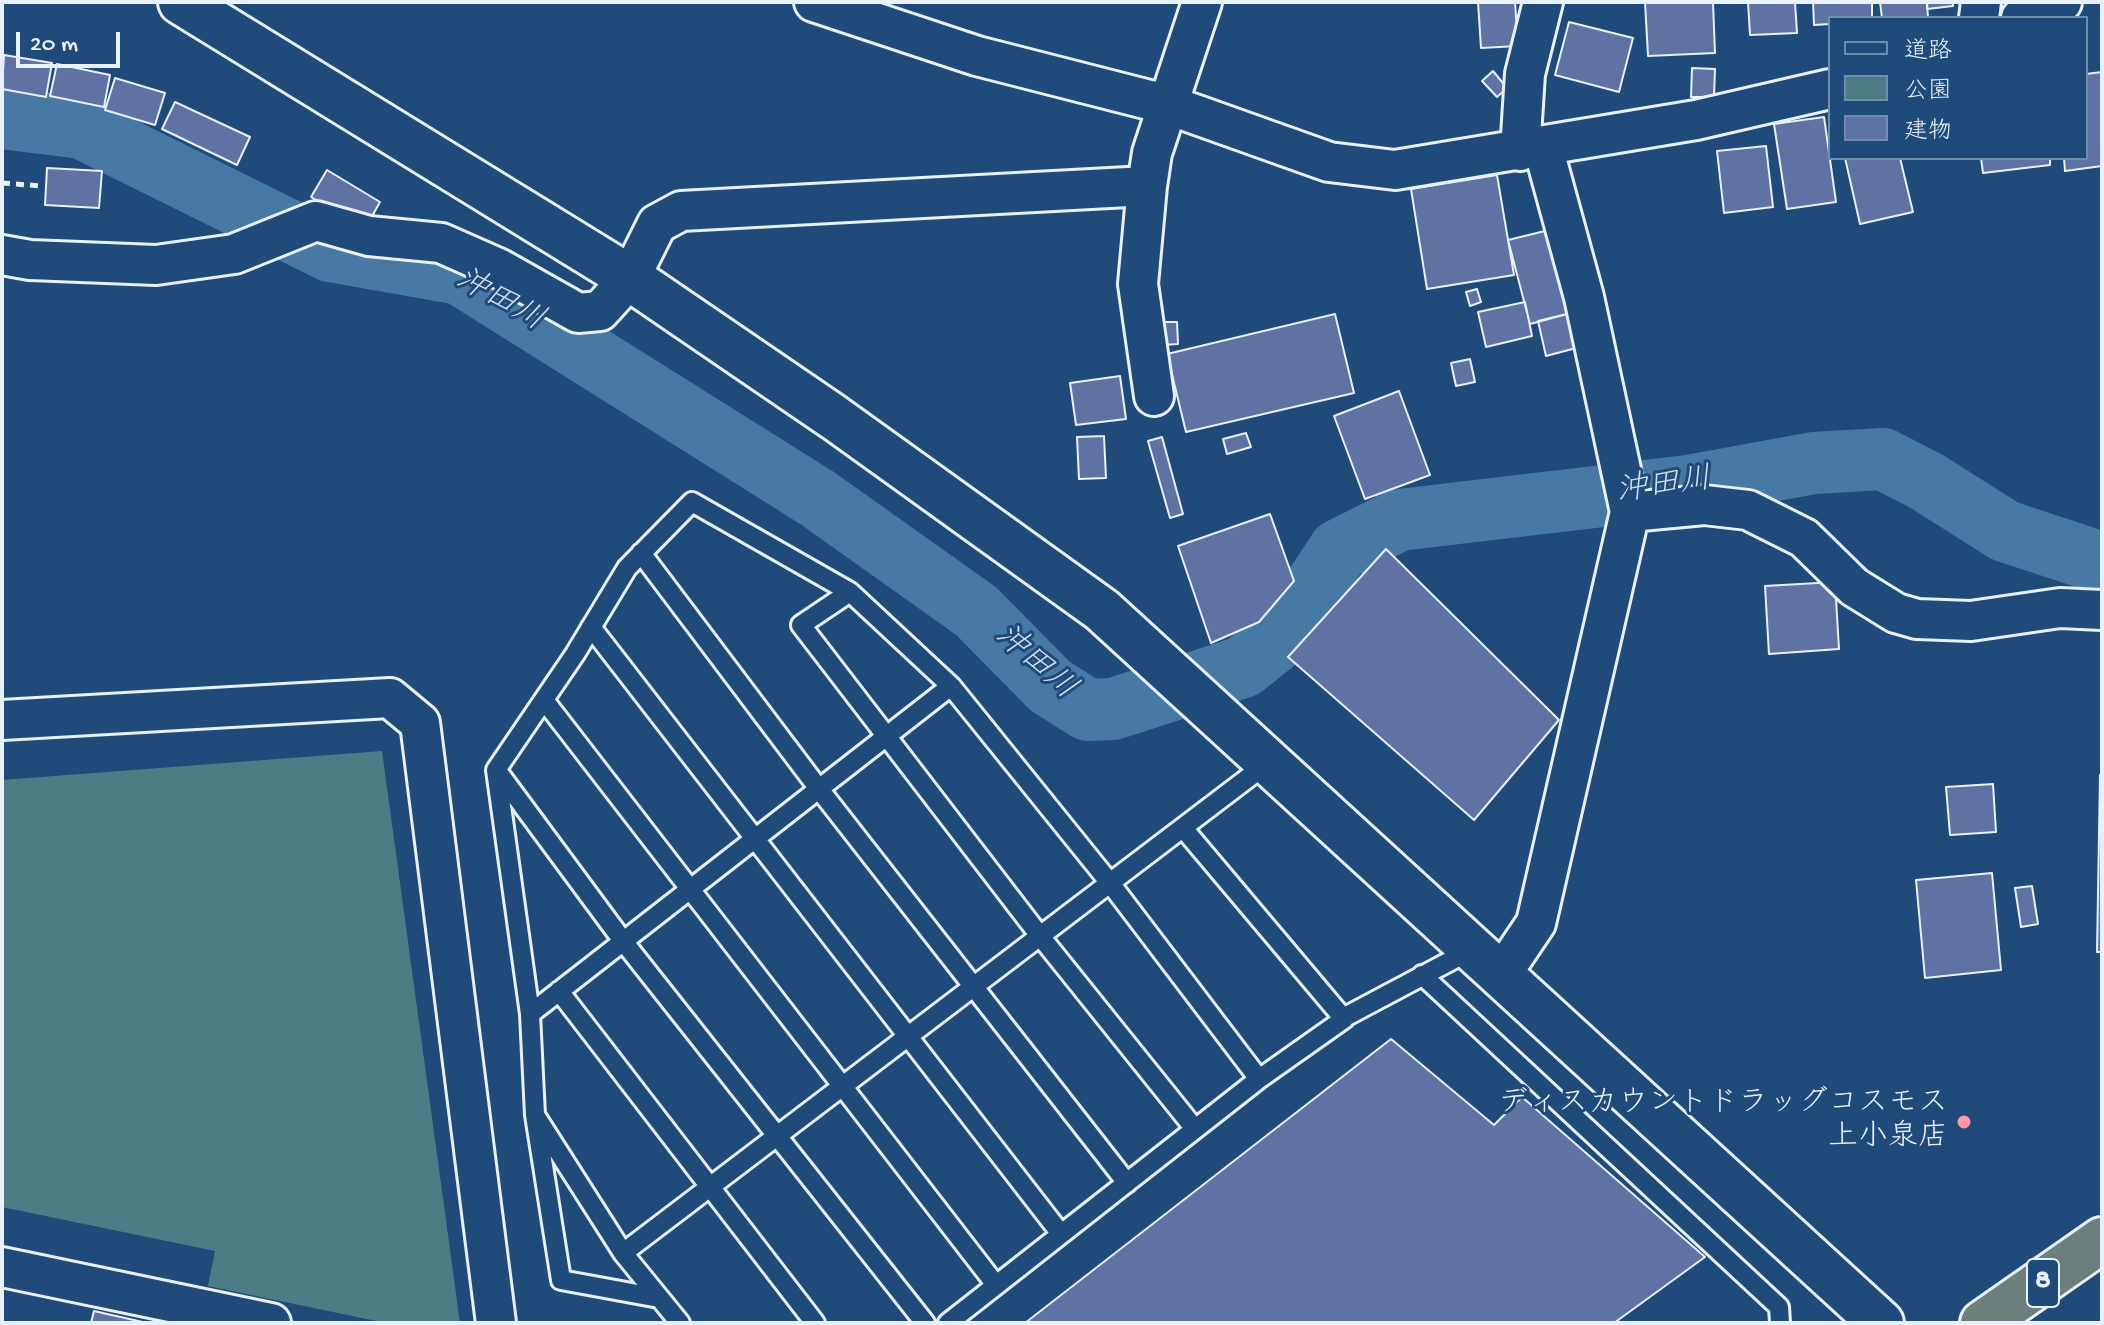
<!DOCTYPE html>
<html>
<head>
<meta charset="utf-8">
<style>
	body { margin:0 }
	#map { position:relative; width:2104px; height:1325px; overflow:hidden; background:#1f4a7a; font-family:"Gochi Hand","Klee One",sans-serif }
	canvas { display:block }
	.frame { position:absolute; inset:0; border:4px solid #e8f1f8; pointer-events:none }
	.legend { position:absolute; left:1828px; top:16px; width:260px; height:144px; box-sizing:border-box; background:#1f4a7a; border:2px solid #6f8dac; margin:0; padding:10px 14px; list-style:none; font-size:24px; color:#e8f1f8 }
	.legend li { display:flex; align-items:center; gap:16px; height:40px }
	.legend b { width:40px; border:2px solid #6f8dac }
	.scale { position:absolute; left:16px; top:32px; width:104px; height:36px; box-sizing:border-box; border:4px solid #e8f1f8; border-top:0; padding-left:10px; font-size:24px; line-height:28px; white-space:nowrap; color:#e8f1f8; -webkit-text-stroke:6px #1f4a7a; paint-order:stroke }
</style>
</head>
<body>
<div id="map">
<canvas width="2104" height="1325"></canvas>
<div class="frame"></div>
<ul class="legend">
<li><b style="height:10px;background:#1f4a7a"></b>道路</li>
<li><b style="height:22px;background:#4e7c85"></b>公園</li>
<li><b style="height:22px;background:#5e73a4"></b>建物</li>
</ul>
<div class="scale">20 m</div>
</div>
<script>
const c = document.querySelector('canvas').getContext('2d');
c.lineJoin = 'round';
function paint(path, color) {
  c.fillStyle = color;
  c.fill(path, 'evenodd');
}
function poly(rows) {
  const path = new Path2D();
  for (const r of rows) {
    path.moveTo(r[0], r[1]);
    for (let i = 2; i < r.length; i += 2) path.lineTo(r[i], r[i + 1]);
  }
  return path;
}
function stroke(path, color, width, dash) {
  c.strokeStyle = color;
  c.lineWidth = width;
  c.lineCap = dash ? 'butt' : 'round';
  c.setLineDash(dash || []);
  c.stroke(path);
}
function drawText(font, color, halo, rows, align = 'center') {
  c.font = font + ' "Gochi Hand","Klee One",sans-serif';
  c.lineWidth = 6;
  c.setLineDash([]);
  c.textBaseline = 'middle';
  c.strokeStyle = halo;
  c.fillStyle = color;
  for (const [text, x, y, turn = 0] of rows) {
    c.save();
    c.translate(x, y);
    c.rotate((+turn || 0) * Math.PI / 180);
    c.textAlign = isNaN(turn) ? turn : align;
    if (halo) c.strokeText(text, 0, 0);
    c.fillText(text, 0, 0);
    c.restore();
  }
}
const green = poly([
	[382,751,460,1323,386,1323,208,1286,215,1251,2,1207,2,780]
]);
const river = poly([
	[2,118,82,128,330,251,460,274,817,498,976,611,1050,686,1088,710,1113,709,1243,667,1283,635,1339,550,1399,520,1688,486,1814,463,1883,459,1926,481,2005,531,2102,563]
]);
const building = poly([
	[1478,2,1515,2,1518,46,1481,48,1478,2],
	[1645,2,1713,2,1715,53,1648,56,1645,2],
	[1748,2,1795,2,1797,33,1750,35,1748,2],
	[1813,2,1872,2,1872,18,1830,18,1830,24,1814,25,1813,2],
	[1880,2,1927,2,1928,18,1882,18,1880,2],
	[1927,2,1953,2,1953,6,1927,9,1927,2],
	[1569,22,1633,38,1619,92,1555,75,1569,22],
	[4,55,52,63,46,97,2,89,4,55],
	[57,64,110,75,104,107,50,96,57,64],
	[1692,68,1715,69,1714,97,1691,97,1692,68],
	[1493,71,1507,88,1497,97,1482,81,1493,71],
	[2102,72,2102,166,2065,171,2064,158,2086,158,2086,74,2102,72],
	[115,78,165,93,155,125,105,110,115,78],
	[175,102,250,137,237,165,162,129,175,102],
	[1824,117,1836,202,1787,209,1774,124,1824,117],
	[1766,146,1773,207,1724,213,1717,151,1766,146],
	[1845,158,1900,158,1913,212,1860,224,1845,158],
	[1981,158,2050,158,2050,165,1983,173,1981,158],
	[47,168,102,171,99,208,45,205,47,168],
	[327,170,380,202,365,229,311,197,327,170],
	[1497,175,1514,275,1427,289,1411,189,1497,175],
	[1549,230,1571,313,1530,324,1508,240,1549,230],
	[1477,289,1481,302,1470,306,1466,292,1477,289],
	[1525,302,1532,336,1486,347,1478,312,1525,302],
	[1571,313,1580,347,1546,356,1538,321,1571,313],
	[1335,314,1354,393,1186,432,1167,354,1335,314],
	[1163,322,1177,322,1178,344,1163,345,1163,322],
	[1470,359,1475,382,1456,386,1451,363,1470,359],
	[1120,376,1126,419,1076,425,1070,383,1120,376],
	[1399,391,1430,475,1365,499,1334,416,1399,391],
	[1246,433,1251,447,1227,454,1223,439,1246,433],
	[1104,436,1106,478,1079,479,1077,437,1104,436],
	[1162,437,1183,514,1170,518,1148,441,1162,437],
	[1270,514,1294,581,1259,622,1211,643,1178,546,1270,514],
	[1386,549,1559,720,1474,820,1288,657,1386,549],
	[1835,582,1839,649,1769,654,1765,586,1835,582],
	[2100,775,2102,775,2102,952,2097,952,2100,775],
	[1993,784,1996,832,1950,835,1946,787,1993,784],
	[1992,873,2001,970,1925,978,1916,880,1992,873],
	[2032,886,2038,924,2021,927,2015,888,2032,886],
	[1391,1039,1494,1125,1522,1097,1705,1257,1614,1323,1025,1323,1391,1039],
	[94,1311,147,1323,91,1323,94,1311]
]);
const path = poly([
	[2,183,42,186]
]);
const lane = poly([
	[641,553,819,789,1127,1183],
	[850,592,801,625,1040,936,1195,1129],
	[591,627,1061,1234],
	[544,700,996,1285],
	[498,772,623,941,925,1323],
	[1183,828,1344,1019,1259,1079],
	[1422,975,1779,1307,1780,1323],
	[559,991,815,1323],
	[530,1014,496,770,575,654,627,568,692,502,850,592,951,686,530,1014,535,1115],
	[1343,1018,1471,950],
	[623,1253,535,1115,561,1280,659,1298],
	[680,1323,623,1253,1269,762],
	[948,1323,1259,1079,1110,883,951,686]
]);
const street = poly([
	[814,2,977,56,1169,105,1329,162,1395,170,1696,120,1830,89],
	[1979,18,1981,2],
	[2021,18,2062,2],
	[1520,151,1525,74,1543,2],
	[1147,186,1138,284,1154,396],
	[2,255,30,260,156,265,234,254,316,221,369,236,441,243,500,269,578,313,600,311,630,278,657,224,681,211,1147,186,1152,153,1202,2],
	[1630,512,1704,505,1748,510,1804,538,1854,587,1896,613,1917,619,1971,621,2060,608,2102,610],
	[2,720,390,698,420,723,496,1323],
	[1501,975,1536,923,1630,512,1584,297,1543,147],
	[2,1267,271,1323]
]);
const secondary = poly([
	[181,2,630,278,835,418,1102,610,1881,1323]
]);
const highway = poly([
	[1983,1323,2102,1240]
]);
const markers = [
	[1964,1122,8,"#ff9aa2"]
];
const shields = [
	[2043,1283,32]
];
const shieldNames = [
	["8",2043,1283]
];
const poiNames = [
	["ディスカウントドラッグコスモス",1948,1105],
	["上小泉店",1948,1139]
];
const waterNames = [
	["沖田川",499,302,29],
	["沖田川",1664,488,-8],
	["沖田川",1034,664,41]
];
paint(green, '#4e7c85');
stroke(river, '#4879a5', 62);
paint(building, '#5e73a4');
stroke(building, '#e8f1f8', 2);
stroke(lane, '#e8f1f8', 24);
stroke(street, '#e8f1f8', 44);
stroke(secondary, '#e8f1f8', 50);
stroke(highway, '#e8f1f8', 50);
stroke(path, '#e8f1f8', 5, [8, 6]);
stroke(lane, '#1f4a7a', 18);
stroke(street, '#1f4a7a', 38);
stroke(secondary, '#1f4a7a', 44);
stroke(highway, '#6c7f7c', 44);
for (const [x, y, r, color] of markers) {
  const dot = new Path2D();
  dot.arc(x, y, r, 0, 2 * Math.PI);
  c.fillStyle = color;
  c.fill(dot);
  stroke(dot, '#1f4a7a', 3);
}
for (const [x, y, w] of shields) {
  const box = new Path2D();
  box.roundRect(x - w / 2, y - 24, w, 48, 6);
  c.fillStyle = '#1f4a7a';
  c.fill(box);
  stroke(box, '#e8f1f8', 2);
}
drawText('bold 28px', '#e8f1f8', null, shieldNames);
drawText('30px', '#e8f1f8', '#1f4a7a', poiNames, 'right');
drawText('italic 32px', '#d0dfec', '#1f4a7a', waterNames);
</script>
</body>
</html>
